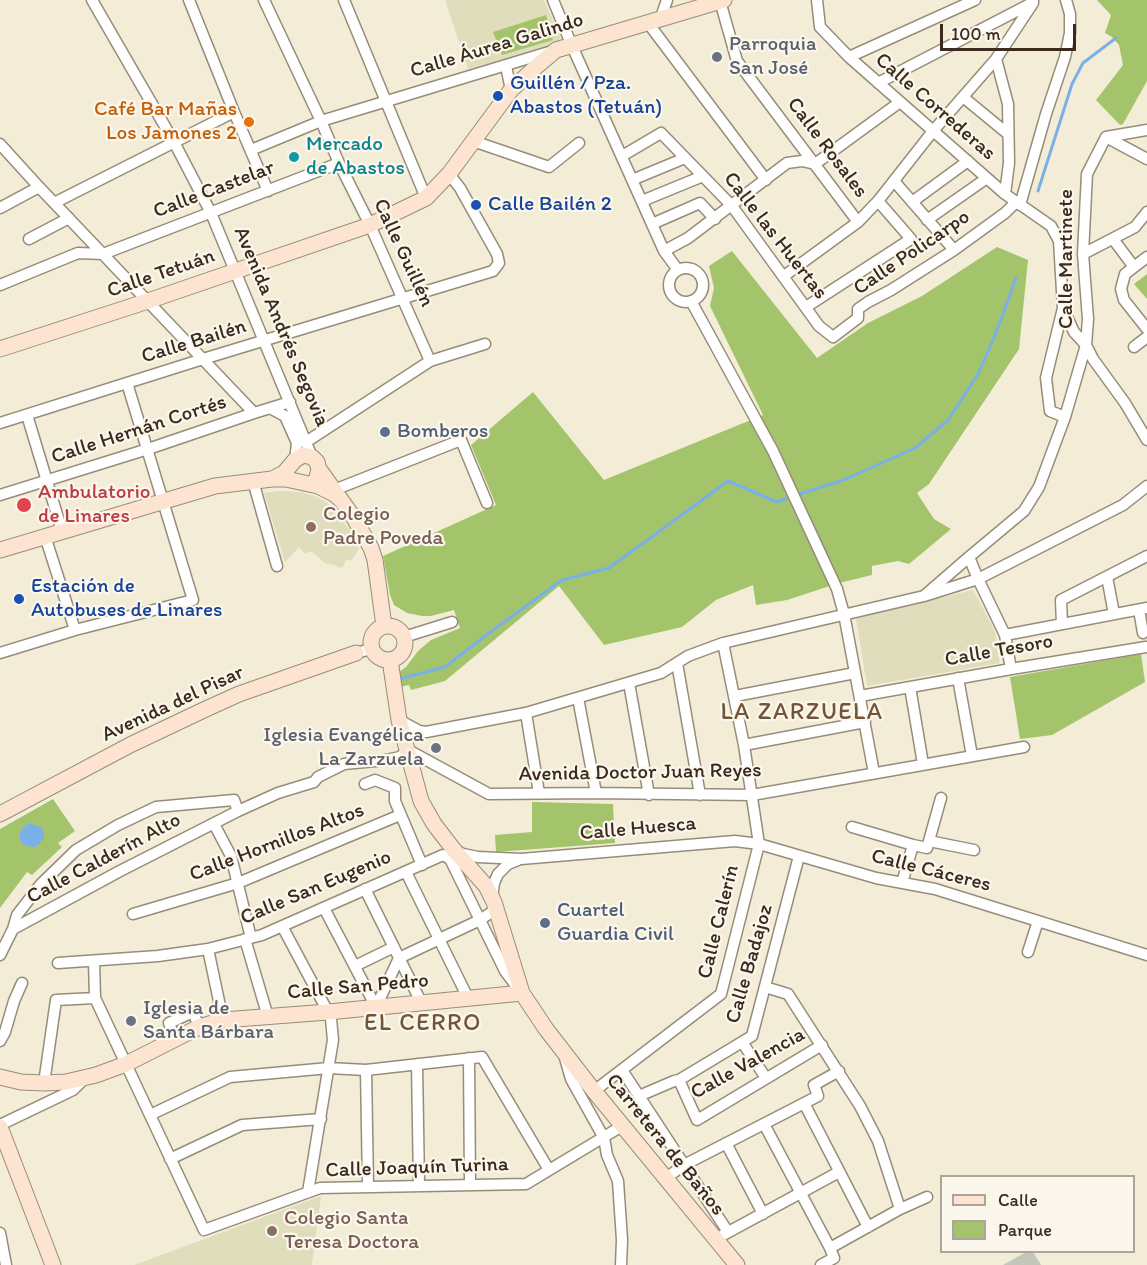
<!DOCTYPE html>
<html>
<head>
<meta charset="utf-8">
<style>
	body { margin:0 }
	#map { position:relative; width:1147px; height:1265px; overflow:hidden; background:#f3edd7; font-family:Itim,sans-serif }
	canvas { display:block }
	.legend { position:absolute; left:940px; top:1175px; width:195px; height:78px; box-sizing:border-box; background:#fbf7ec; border:2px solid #aea59a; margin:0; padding:8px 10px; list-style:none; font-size:18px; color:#3b2a1e }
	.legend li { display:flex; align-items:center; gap:12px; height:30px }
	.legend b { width:30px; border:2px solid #aea59a }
	.scale { position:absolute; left:940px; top:24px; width:136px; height:27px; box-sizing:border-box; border:3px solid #3b2a1e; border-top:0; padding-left:8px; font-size:18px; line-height:21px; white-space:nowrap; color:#3b2a1e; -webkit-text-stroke:4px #fbf7ec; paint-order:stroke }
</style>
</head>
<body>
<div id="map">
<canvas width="1147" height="1265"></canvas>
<ul class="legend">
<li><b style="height:8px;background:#fde4d1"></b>Calle</li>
<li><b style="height:16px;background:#a4c46c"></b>Parque</li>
</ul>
<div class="scale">100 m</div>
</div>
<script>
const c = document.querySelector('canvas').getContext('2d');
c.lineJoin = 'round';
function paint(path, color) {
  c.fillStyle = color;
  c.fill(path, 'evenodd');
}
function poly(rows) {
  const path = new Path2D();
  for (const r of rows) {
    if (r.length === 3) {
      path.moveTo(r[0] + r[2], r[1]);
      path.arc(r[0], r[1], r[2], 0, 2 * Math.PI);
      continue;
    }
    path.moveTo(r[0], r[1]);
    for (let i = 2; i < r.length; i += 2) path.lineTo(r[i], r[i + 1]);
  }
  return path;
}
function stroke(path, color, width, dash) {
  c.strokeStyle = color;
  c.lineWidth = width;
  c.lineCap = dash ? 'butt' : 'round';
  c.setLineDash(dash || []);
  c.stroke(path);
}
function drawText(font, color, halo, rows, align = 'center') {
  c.font = font + ' Itim,sans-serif';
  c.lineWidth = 4.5;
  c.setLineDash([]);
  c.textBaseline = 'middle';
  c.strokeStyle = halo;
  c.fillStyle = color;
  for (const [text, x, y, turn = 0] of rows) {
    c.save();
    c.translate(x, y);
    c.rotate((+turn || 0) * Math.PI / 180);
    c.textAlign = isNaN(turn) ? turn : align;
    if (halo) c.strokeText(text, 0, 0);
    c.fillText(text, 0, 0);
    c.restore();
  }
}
const built = poly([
	[445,0,544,0,563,43,468,69],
	[280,491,301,492,314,496,326,502,336,510,352,534,359,549,351,561,347,559,342,568,328,563,326,564,311,551,305,554,299,547,285,562,264,493],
	[973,590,995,631,1000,663,867,686,856,618],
	[321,1196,312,1265,134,1265]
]);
const industrial = poly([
	[1026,1252,1033,1252,1041,1265,1003,1265]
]);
const green = poly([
	[1097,0,1147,0,1147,81,1123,124,1120,125,1096,100,1123,65,1119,45,1112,37,1105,33,1111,15],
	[546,15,553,40,502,55,493,32],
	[997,247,1028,260,1019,349,929,484,917,493,934,519,951,529,909,564,898,561,872,566,872,575,839,583,787,600,756,605,753,585,716,600,682,627,604,645,559,586,445,681,411,690,409,685,400,687,399,672,406,667,418,651,431,640,460,628,454,610,431,616,422,616,407,613,394,605,390,595,383,556,496,505,471,445,533,392,604,480,763,415,710,306,714,288,709,266,732,251,817,358,868,323,922,296],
	[1147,274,1147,299,1134,284],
	[1141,654,1145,682,1052,735,1020,739,1010,677],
	[53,799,75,831,58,843,62,847,32,875,27,872,0,908,0,829],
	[532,802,613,804,615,843,496,852,495,835,532,832]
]);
const water = poly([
	[28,823,41,827,44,833,44,838,39,844,34,847,27,846,21,843,19,835,22,829]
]);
const stream = poly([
	[1038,191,1072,84,1083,63,1116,38],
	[797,495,846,479,915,448,948,420,978,374,996,333,1016,278],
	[399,679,445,667,493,630,562,580,609,568,728,481,777,502,791,497]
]);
const street = poly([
	[92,0,174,142,211,213,312,457],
	[189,0,234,112,268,191],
	[264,0,321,121,339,163,370,225,430,361],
	[344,0,426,198],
	[553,0,572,46,664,251,678,270],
	[817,0,820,27,849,57,1005,194,1051,226,1059,241,1063,308,1046,378,1050,411,1065,417],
	[720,1,737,61,858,222],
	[660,20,667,0],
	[648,23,766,180],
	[849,57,975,0],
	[506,66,511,90],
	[878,83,1030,4],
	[963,97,1008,134],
	[1106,137,1087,174,1083,254,1088,319,1086,345,1093,359,1125,403,1147,440],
	[1106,137,1147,159],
	[1106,137,1147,130],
	[473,141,549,167,579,143],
	[0,144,39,187,254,413],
	[251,150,321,121,549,52],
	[622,156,661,133,732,206,819,326,833,337,858,318,858,309,868,302,891,290,954,250,1005,213,1016,202],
	[632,180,685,158],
	[894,181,954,250],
	[1005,194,1009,163,1008,104,996,59,1033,3,1033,0],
	[642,201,703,176],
	[912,202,968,161],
	[54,203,234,112],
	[1020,205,1046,114,1065,57,1070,33,1070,14,1066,0],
	[0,208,39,187],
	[927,220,987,178],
	[652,224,700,203,715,219],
	[29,239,69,218],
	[1113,239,1134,267],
	[664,251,688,238,787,163,802,161,815,164,900,102],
	[1083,254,1135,227,1147,212],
	[1147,257,1125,274,1121,289,1124,300,1147,329],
	[686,285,17],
	[784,276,858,222,878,201,933,131,996,59],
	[0,285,78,253,103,254,339,163],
	[691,301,773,451,837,589,844,614,874,773],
	[806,307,911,239,878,201],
	[1134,347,1147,337],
	[270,408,285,416,297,443,295,460],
	[27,415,62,531],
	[0,423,203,359,493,271,499,263,497,254,460,188,449,174],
	[306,442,430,361,485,344],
	[253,481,277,566],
	[334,490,461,440,487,503],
	[0,495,148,449,254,413,290,402],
	[45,536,75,630],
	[969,557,1024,511,1039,487,1065,417,1086,345,1074,332,1063,308],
	[1107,577,1114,614],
	[1139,610,1143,633],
	[1062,624,1061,600,1147,556],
	[1005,635,1147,608],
	[404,637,452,622],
	[0,653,75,630,193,600,127,383],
	[356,653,371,649],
	[677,663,700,795],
	[1011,669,1005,635,978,579,1123,505,1147,486],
	[958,678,972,756],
	[629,683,649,795],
	[910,687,923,764],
	[735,696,855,673],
	[860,696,1011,669,1146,647],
	[578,698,596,793],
	[526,713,539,793],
	[399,720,419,731,426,732,526,713,661,673,688,656,723,643,924,596,978,579,969,557,924,596],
	[744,745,865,722],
	[365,784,375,780,395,788,395,801,422,865],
	[214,824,231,856,251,938],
	[852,827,913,845,902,883],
	[929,841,974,850],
	[913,845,927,848,941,798],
	[457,851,463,854,478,857,521,859,735,841,759,844,876,878,935,889,1147,955],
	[406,872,468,998],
	[365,889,421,1002],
	[492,898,494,883,498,874,508,864,518,860],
	[324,908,376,1007],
	[133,914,238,883,400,815],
	[282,926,328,1012,331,1019,333,1040,308,1192],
	[13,929,120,871,238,811,278,793,314,782,318,777,344,764,386,760,400,757,408,750,489,794,596,793,752,795,1024,747],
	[245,939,268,1017],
	[208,949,223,1020],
	[1028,952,1038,921],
	[0,955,13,929,17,915,41,884,76,850,118,825,156,807,234,800,238,811],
	[94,961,95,998,204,1230,320,1188,526,1184,622,1126],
	[58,963,158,956,208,949,262,935,443,855,450,859,505,971,517,987],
	[355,966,394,947],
	[765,987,788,994,860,1106,878,1141,900,1209],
	[376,1007,399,958,480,920,496,909],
	[175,1039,169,1023,193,1012,199,1027],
	[0,1041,5,1032,14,1001,22,983],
	[742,1042,766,1078],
	[469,1058,470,1185],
	[565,1058,571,1079,604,1138,607,1155,618,1181,622,1240,621,1265],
	[417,1064,419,1186],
	[366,1070,368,1187],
	[622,1070,728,1232],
	[679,1080,697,1120,822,1045],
	[44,1083,56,1000,95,998],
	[594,1091,721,994,759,844,744,745,723,643],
	[639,1096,674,1081,679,1080,752,1036,799,856],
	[804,1103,868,1227],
	[150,1115,230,1077,329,1068,366,1070,482,1057,549,1170],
	[764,1124,830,1248],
	[0,1125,73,1090,85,1078],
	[726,1143,763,1214],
	[170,1159,242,1125,321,1119],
	[666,1178,684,1165,818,1096,814,1085,839,1071],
	[0,1233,6,1265],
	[723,1235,839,1172],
	[821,1265,834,1258,830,1248,900,1209,927,1197]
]);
const secondary = poly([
	[0,349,148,301,370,225,426,198,449,174,511,90,537,66,556,50,724,0],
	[319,469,354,518,371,548,375,560,384,626],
	[272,479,284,473,295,460,303,455,312,457,317,462,319,469,317,477],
	[0,550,215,486,272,479,286,479,318,486,334,494,340,499],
	[388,643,17],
	[390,660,399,720,421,801,434,824,454,850,486,886,494,902,522,993,546,1029,594,1091,737,1265],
	[0,814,130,745,208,708,239,694,356,653],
	[0,1077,21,1082,44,1083,66,1082,96,1075,126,1064,199,1027,223,1020,328,1012,522,993],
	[0,1127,53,1265]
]);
const markers = [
	[717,57,6,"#6b7280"],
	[498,96,6,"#1a4fb4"],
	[249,122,6,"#e8710a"],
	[294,157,6,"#0f9aa8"],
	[476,205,6,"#1a4fb4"],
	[385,432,6,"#5c6f8a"],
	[24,505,8,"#e0444e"],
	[311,527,6,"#8d6e63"],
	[19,599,6,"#1a4fb4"],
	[436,748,6,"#6b7280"],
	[545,923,6,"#5c6f8a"],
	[131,1021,6,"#6b7280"],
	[272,1231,6,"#8d6e63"]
];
const worshipNames = [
	["Parroquia",729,45],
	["San José",729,69],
	["Iglesia Evangélica",424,736,"right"],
	["La Zarzuela",424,760,"right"],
	["Iglesia de",143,1009],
	["Santa Bárbara",143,1033]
];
const streetNames = [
	["Calle Áurea Galindo",497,46,-17],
	["Calle Correderas",935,107,41],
	["Calle Rosales",827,148,53],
	["Calle Castelar",214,190,-21],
	["Calle las Huertas",775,236,52],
	["Calle Guillén",403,253,65],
	["Calle Policarpo",912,253,-34],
	["Calle Martinete",1067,259,-90],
	["Calle Tetuán",161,274,-19],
	["Avenida Andrés Segovia",281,327,67],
	["Calle Bailén",194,342,-17],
	["Calle Hernán Cortés",139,430,-18],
	["Calle Tesoro",999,651,-10],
	["Avenida del Pisar",173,704,-25],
	["Avenida Doctor Juan Reyes",640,773,-1],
	["Calle Huesca",638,829,-5],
	["Calle Hornillos Altos",277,843,-21],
	["Calle Calderín Alto",104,859,-28],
	["Calle Cáceres",931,871,14],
	["Calle San Eugenio",316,888,-23],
	["Calle Calerín",719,922,-76],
	["Calle Badajoz",750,964,-74],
	["Calle San Pedro",358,987,-5],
	["Calle Valencia",748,1064,-29],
	["Carretera de Baños",665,1145,51],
	["Calle Joaquín Turina",417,1168,-2]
];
const transitNames = [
	["Guillén / Pza.",510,84],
	["Abastos (Tetuán)",510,108],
	["Calle Bailén 2",488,205],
	["Estación de",31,587],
	["Autobuses de Linares",31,611]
];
const foodNames = [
	["Café Bar Mañas",237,110],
	["Los Jamones 2",237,134]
];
const cultureNames = [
	["Mercado",306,145],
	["de Abastos",306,169]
];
const serviceNames = [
	["Bomberos",397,432],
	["Cuartel",557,911],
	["Guardia Civil",557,935]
];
const healthNames = [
	["Ambulatorio",38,493],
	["de Linares",38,517]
];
const educationNames = [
	["Colegio",323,515],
	["Padre Poveda",323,539],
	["Colegio Santa",284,1219],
	["Teresa Doctora",284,1243]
];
const quarterNames = [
	["LA ZARZUELA",802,713],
	["EL CERRO",423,1024]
];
paint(built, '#dfddbb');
paint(industrial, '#c3c6b9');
paint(green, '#a4c46c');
paint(water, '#7ab0e8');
stroke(stream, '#7ab0e8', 3);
stroke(street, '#978c7a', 13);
stroke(secondary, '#978c7a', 17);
stroke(street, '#fff', 10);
stroke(secondary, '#fde4d1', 15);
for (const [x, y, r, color] of markers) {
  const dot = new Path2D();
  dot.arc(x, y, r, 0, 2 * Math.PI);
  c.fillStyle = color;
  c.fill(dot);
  stroke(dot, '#fbf7ec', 2);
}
drawText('21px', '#5b616d', '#fbf7ec', worshipNames, 'left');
drawText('21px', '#3b2a1e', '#fbf7ec', streetNames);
drawText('21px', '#164399', '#fbf7ec', transitNames, 'left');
drawText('21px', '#c56008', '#fbf7ec', foodNames, 'right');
drawText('21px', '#0d838f', '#fbf7ec', cultureNames, 'left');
drawText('21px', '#4e5e75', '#fbf7ec', serviceNames, 'left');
drawText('21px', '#be3a42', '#fbf7ec', healthNames, 'left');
drawText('21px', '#785e54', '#fbf7ec', educationNames, 'left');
c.letterSpacing = '1.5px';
drawText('24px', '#725539', '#fbf7ec', quarterNames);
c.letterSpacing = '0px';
</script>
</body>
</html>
